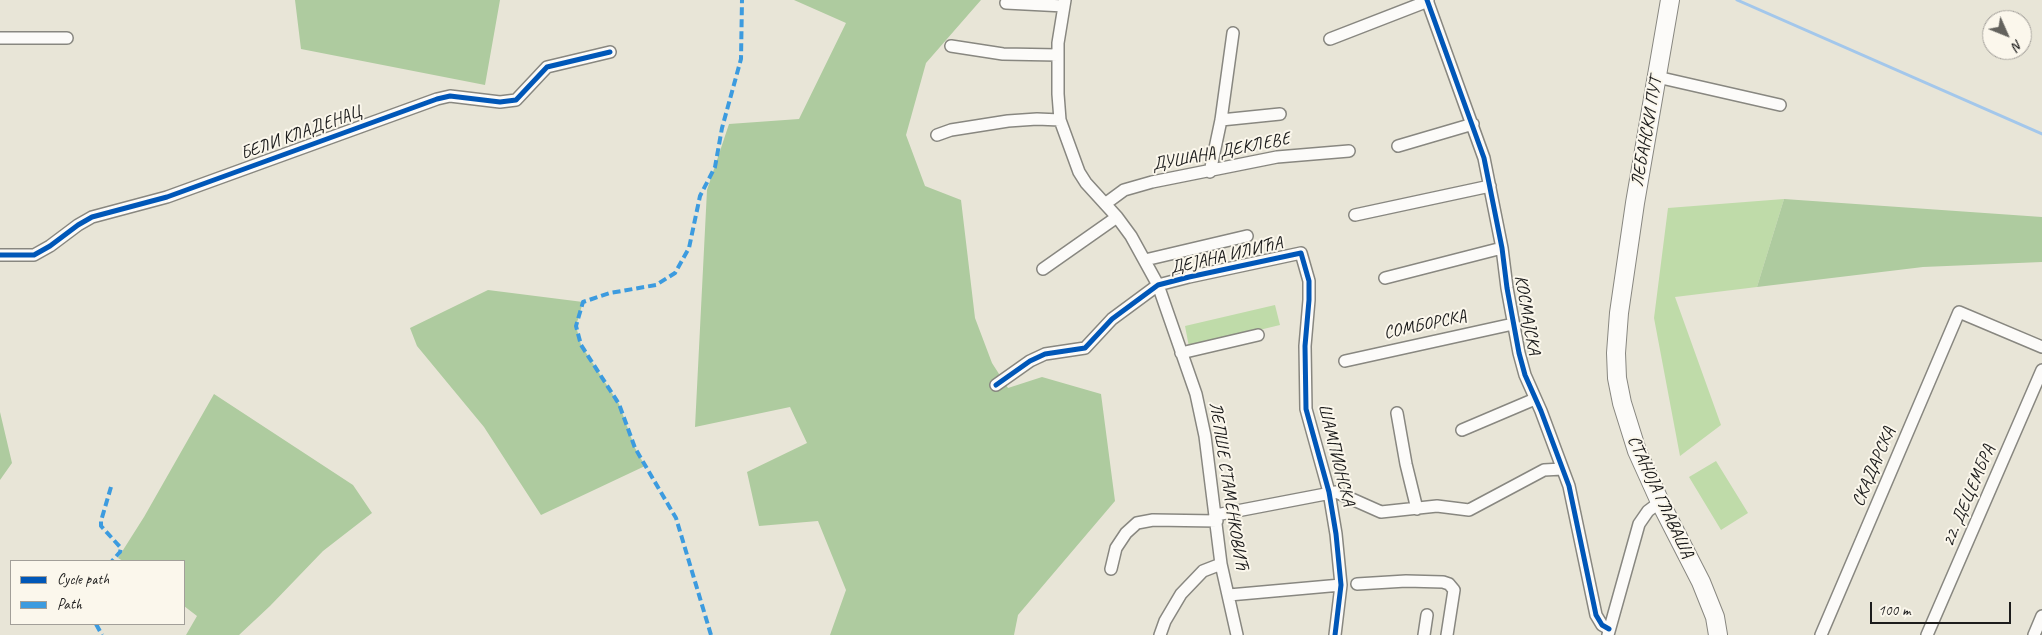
<!DOCTYPE html>
<html>
<head>
<meta charset="utf-8">
<style>
	body { margin:0 }
	#map { position:relative; width:2042px; height:635px; overflow:hidden; background:#e8e5d7; font-family:Caveat,sans-serif }
	canvas { display:block }
	.legend { position:absolute; left:10px; top:560px; width:175px; height:65px; box-sizing:border-box; background:#fbf7ec; border:1px solid #a29f99; margin:0; padding:6px 9px; list-style:none; font-size:15px; color:#1c1c1c }
	.legend li { display:flex; align-items:center; gap:10px; height:25px }
	.legend b { width:25px; border:1px solid #a29f99 }
	.north { position:absolute; left:1982px; top:10px; width:50px; height:50px; box-sizing:border-box; background:#fbf7ec; border:1px solid #a29f99; border-radius:50%; rotate:134deg; font-size:14px; font-weight:700; line-height:20px; text-align:center; color:#1c1c1c }
	.north::after { content:''; display:block; margin:auto; width:18px; height:22px; background:#63625d; clip-path:polygon(50% 0,100% 100%,50% 72%,0 100%) }
	.scale { position:absolute; left:1870px; top:602px; width:141px; height:22px; box-sizing:border-box; border:2px solid #1c1c1c; border-top:0; padding-left:6px; font-size:15px; line-height:18px; white-space:nowrap; color:#1c1c1c; -webkit-text-stroke:4px #fbf7ec; paint-order:stroke }
</style>
</head>
<body>
<div id="map">
<canvas width="2042" height="635"></canvas>
<ul class="legend">
<li><b style="height:6px;background:#0057b8"></b>Cycle path</li>
<li><b style="height:6px;background:#3c9bdf"></b>Path</li>
</ul>
<div class="north">N</div>
<div class="scale">100 m</div>
</div>
<script>
const c = document.querySelector('canvas').getContext('2d');
c.lineJoin = 'round';
function paint(path, color) {
  c.fillStyle = color;
  c.fill(path, 'evenodd');
}
function poly(rows) {
  const path = new Path2D();
  for (const r of rows) {
    path.moveTo(r[0], r[1]);
    for (let i = 2; i < r.length; i += 2) path.lineTo(r[i], r[i + 1]);
  }
  return path;
}
function stroke(path, color, width, dash) {
  c.strokeStyle = color;
  c.lineWidth = width;
  c.lineCap = dash ? 'butt' : 'round';
  c.setLineDash(dash || []);
  c.stroke(path);
}
function drawText(font, color, halo, rows, align = 'center') {
  c.font = font + ' Caveat,sans-serif';
  c.lineWidth = 4;
  c.setLineDash([]);
  c.textBaseline = 'middle';
  c.strokeStyle = halo;
  c.fillStyle = color;
  for (const [text, x, y, turn = 0] of rows) {
    c.save();
    c.translate(x, y);
    c.rotate((+turn || 0) * Math.PI / 180);
    c.textAlign = isNaN(turn) ? turn : align;
    if (halo) c.strokeText(text, 0, 0);
    c.fillText(text, 0, 0);
    c.restore();
  }
}
const green = poly([
	[1784,199,1757,287,1675,297,1721,425,1680,456,1654,318,1668,208],
	[1275,305,1280,325,1189,347,1185,326],
	[1716,461,1748,513,1721,530,1689,477]
]);
const forest = poly([
	[295,0,500,0,485,85,301,49],
	[794,0,981,0,926,63,906,135,925,186,961,200,975,318,992,363,1008,388,1042,377,1101,394,1115,501,1018,615,1014,635,830,635,846,590,818,521,759,526,747,472,807,443,790,407,695,427,707,190,729,124,799,119,846,23],
	[1784,199,2042,217,2042,262,1923,267,1757,287],
	[488,290,583,302,576,326,581,345,619,404,635,448,645,466,541,515,484,427,417,346,410,328],
	[214,394,353,485,372,513,323,551,270,606,239,635,186,635,197,616,184,606,184,561,123,561,118,558,144,517],
	[0,412,12,463,0,480]
]);
const stream = poly([
	[1737,0,2042,134]
]);
const minor = poly([
	[1065,0,1058,43,1058,94,1060,120,1079,172,1086,183,1117,217,1131,236,1158,285,1196,394,1205,436,1221,564,1237,635],
	[1427,0,1484,158,1502,248,1507,288,1519,353,1525,375,1541,411,1569,486,1596,615,1602,625,1609,629],
	[1006,3,1064,6],
	[0,38,67,38],
	[1330,39,1428,1],
	[951,46,1003,54,1058,55],
	[1657,77,1780,105],
	[1221,120,1280,114],
	[937,135,951,130,1008,121,1037,119,1060,120],
	[1398,146,1473,124],
	[1210,172,1221,120,1233,33],
	[1105,204,1124,190,1152,182,1277,157,1349,151],
	[1355,215,1490,186],
	[0,255,34,255,50,246,78,225,92,217,167,197,437,99,450,96,500,102,516,100,547,67,610,52],
	[1145,260,1247,236],
	[1043,269,1117,217],
	[1385,278,1502,248],
	[1181,353,1258,335],
	[1345,361,1513,324],
	[996,385,1030,361,1045,354,1085,348,1112,319,1158,285,1189,277,1301,253,1309,281,1309,300,1305,346,1306,409,1329,492,1336,534,1341,585,1335,635],
	[1397,413,1406,464,1417,509],
	[1462,430,1535,399],
	[1216,515,1336,492,1381,512,1437,506,1469,510,1544,470,1562,469],
	[1111,569,1116,548,1126,533,1137,523,1153,520,1217,521],
	[1357,584,1406,581,1443,582,1449,584,1454,590,1447,635],
	[1229,595,1341,585],
	[1160,635,1165,621,1181,594,1203,571,1221,564],
	[1424,635,1427,615],
	[1608,635,1639,524,1648,511,1660,502],
	[1821,635,1959,312,2042,347],
	[1927,635,2042,370],
	[2034,635,2042,616]
]);
const primary = poly([
	[1670,0,1635,203,1619,313,1616,353,1617,378,1622,403,1637,451,1660,502,1701,582,1715,617,1718,635]
]);
const quiet = poly([
	[111,487,101,521,101,526,121,548,120,552,112,561],
	[96,624,102,635],
	[711,635,676,518,635,448,619,404,581,345,576,326,583,302,610,293,656,285,675,273,689,248,700,196,715,167,722,128,741,59,742,0]
]);
const cycleway = poly([
	[1427,0,1484,158,1502,248,1507,288,1519,353,1525,375,1541,411,1569,486,1596,615,1602,625,1609,629],
	[0,255,34,255,50,246,78,225,92,217,167,197,437,99,450,96,500,102,516,100,547,67,610,52],
	[996,385,1030,361,1045,354,1085,348,1112,319,1158,285,1189,277,1301,253,1309,281,1309,300,1305,346,1306,409,1329,492,1336,534,1341,585,1335,635]
]);
const streetNames = [
	["ЛЕБАНСКИ ПУТ",1647,132,-80],
	["БЕЛИ КЛАДЕНАЦ",301,133,-20],
	["ДУШАНА ДЕКЛЕВЕ",1221,152,-11],
	["ДЕЈАНА ИЛИЋА",1226,256,-13],
	["КОСМАЈСКА",1527,315,80],
	["СОМБОРСКА",1425,325,-12],
	["ШАМПИОНСКА",1336,455,76],
	["СКАДАРСКА",1874,467,-67],
	["ЛЕПШЕ СТАМЕНКОВИЋ",1228,486,81],
	["22. ДЕЦЕМБРА",1969,496,-67],
	["СТАНОЈА ГЛАВАША",1660,497,65]
];
paint(green, '#bfdba9');
paint(forest, '#aecb9f');
stroke(stream, '#a3c7eb', 3);
stroke(minor, '#888780', 14);
stroke(primary, '#888780', 20);
stroke(minor, '#fcfbf9', 11);
stroke(primary, '#fcfbf9', 18);
stroke(quiet, '#3c9bdf', 4, [8, 4]);
stroke(cycleway, '#0057b8', 5);
drawText('18px', '#1c1c1c', '#fbf7ec', streetNames);
</script>
</body>
</html>
